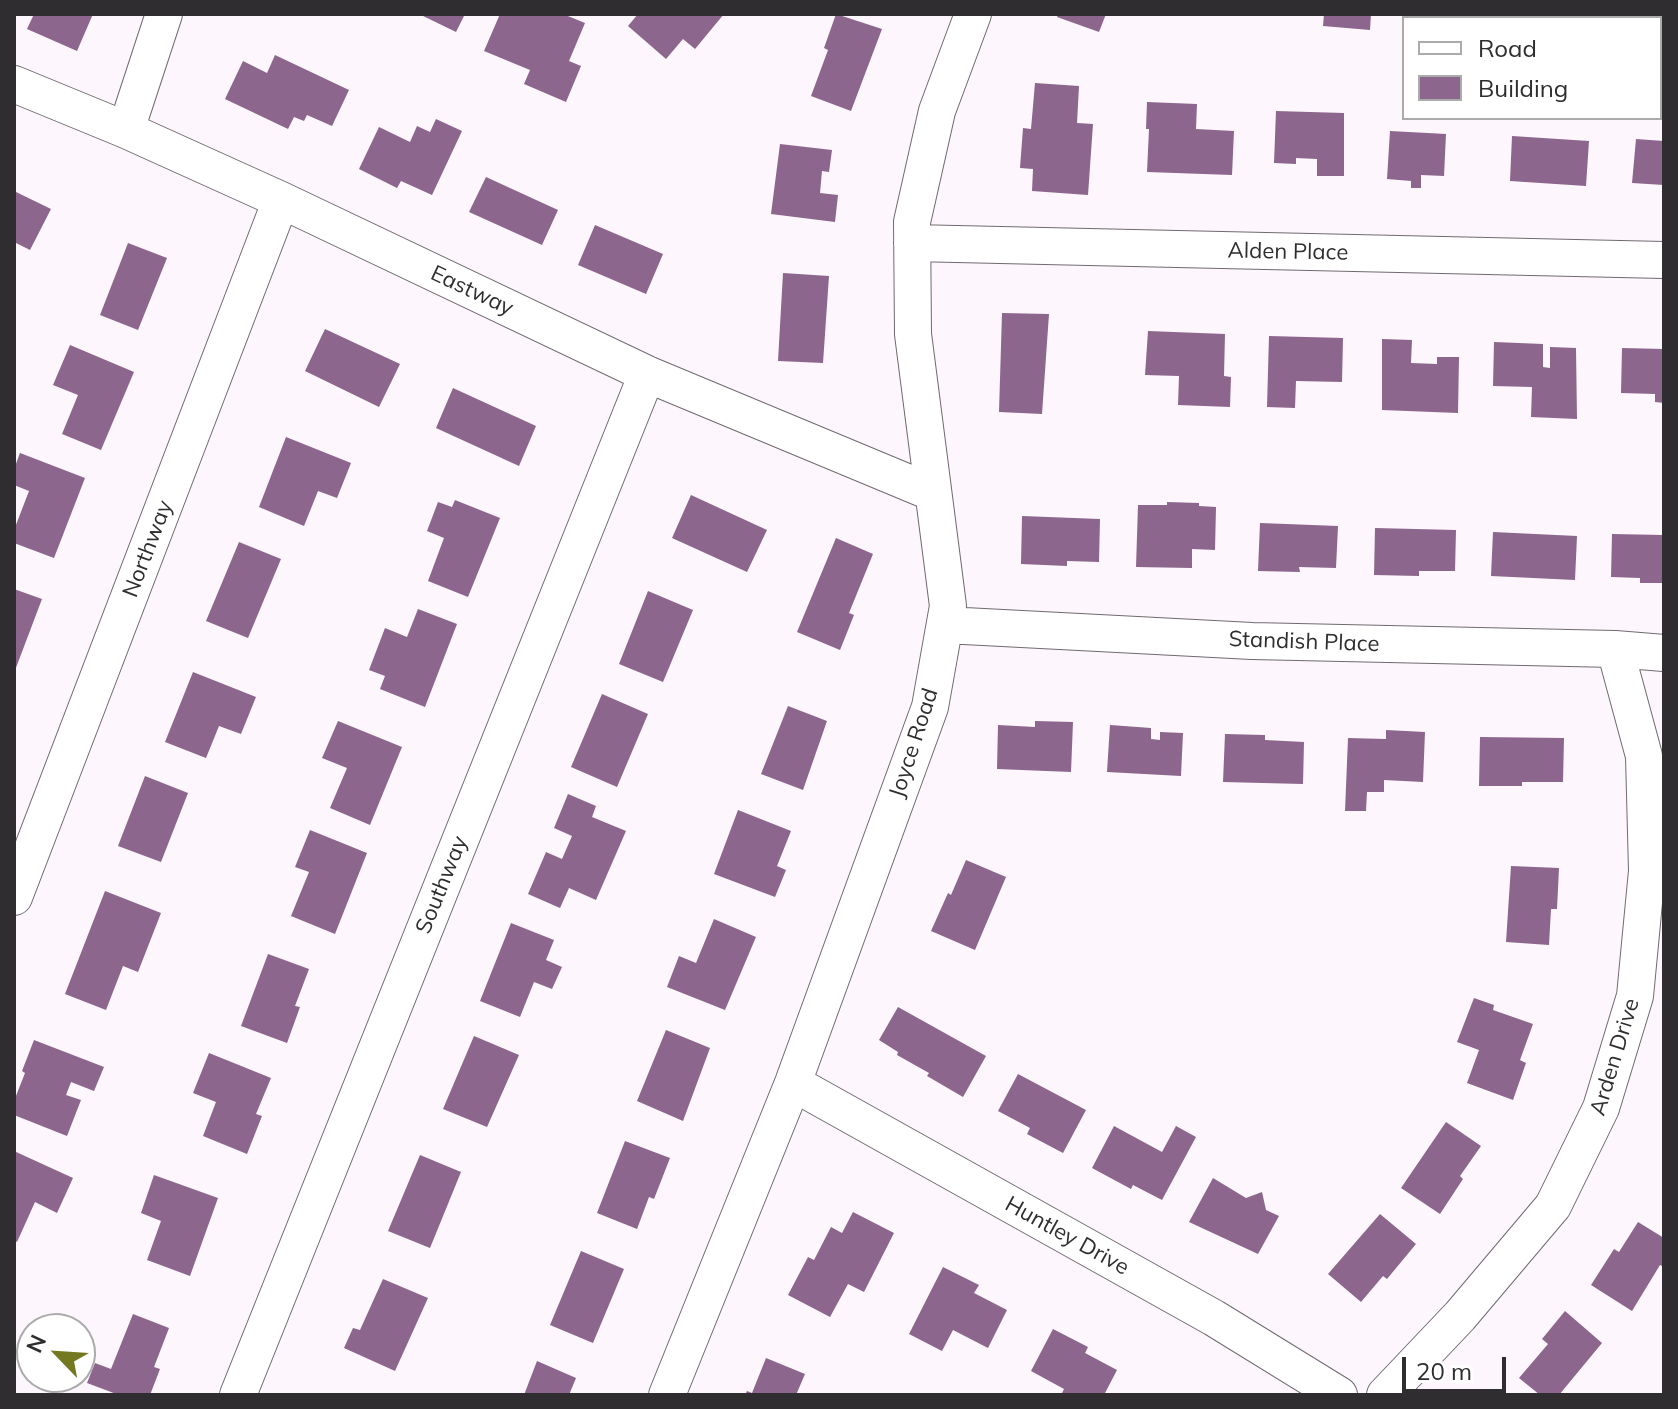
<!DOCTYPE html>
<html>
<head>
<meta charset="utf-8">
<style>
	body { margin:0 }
	#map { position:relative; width:1678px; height:1409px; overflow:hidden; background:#fdf6fc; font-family:Mulish,sans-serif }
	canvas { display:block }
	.frame { position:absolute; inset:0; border:16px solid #2f2d2f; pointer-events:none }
	.legend { position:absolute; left:1402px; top:16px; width:260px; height:104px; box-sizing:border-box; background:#fff; border:2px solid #acabac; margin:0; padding:10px 14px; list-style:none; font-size:24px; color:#2f2d2f }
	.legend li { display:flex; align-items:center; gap:16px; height:40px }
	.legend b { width:40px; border:2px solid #acabac }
	.north { position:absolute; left:16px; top:1313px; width:80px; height:80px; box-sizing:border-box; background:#fff; border:2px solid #acabac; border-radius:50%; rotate:295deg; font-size:22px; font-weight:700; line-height:32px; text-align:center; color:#2f2d2f }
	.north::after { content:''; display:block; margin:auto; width:28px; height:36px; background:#747921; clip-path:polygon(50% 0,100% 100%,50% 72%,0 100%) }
	.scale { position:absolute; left:1402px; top:1357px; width:104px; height:36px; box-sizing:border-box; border:4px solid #2f2d2f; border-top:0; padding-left:10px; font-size:24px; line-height:28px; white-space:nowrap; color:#2f2d2f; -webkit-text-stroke:6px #fff; paint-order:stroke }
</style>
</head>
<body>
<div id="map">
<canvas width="1678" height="1409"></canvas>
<div class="frame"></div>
<ul class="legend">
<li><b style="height:10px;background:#fff"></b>Road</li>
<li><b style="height:22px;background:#8c668c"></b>Building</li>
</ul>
<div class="north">N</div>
<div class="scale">20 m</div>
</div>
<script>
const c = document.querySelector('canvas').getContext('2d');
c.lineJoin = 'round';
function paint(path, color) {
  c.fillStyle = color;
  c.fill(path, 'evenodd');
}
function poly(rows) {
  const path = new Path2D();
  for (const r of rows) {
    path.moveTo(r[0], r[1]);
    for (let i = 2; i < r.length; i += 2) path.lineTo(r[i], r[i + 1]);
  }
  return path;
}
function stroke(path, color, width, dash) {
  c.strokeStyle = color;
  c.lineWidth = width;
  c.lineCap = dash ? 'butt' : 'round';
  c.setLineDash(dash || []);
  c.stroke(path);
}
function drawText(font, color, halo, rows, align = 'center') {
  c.font = font + ' Mulish,sans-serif';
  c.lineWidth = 8;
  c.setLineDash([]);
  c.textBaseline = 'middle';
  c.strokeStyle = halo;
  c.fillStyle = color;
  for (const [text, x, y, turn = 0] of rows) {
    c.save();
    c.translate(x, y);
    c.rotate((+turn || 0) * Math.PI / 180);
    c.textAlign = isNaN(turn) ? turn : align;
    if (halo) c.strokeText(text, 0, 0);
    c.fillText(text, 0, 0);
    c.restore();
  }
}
const building = poly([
	[34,14,93,14,77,51,27,29],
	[419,14,465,14,456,32],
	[500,14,563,14,585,23,569,61,581,66,566,102,524,84,530,70,484,51],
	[638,14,724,14,695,49,683,39,666,59,628,26],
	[836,14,882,29,851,111,811,96,828,50,824,48],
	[1058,14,1106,14,1099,32,1057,17],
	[1324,14,1371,14,1370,30,1323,26],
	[275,55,349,90,332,126,307,115,304,121,294,117,288,129,225,99,243,61,267,73],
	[1035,83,1079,86,1077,123,1093,124,1088,195,1032,191,1033,169,1020,168,1023,128,1031,129],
	[1147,102,1197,104,1196,129,1234,131,1232,175,1147,172,1149,129,1146,129],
	[1276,111,1344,113,1344,176,1317,176,1317,159,1296,158,1296,164,1274,163],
	[436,119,462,131,432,195,401,181,397,188,359,169,379,127,410,142,417,126,430,132],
	[1390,131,1446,134,1444,176,1421,175,1421,188,1411,188,1411,181,1387,179],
	[1512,136,1589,141,1586,186,1510,181],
	[1636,139,1664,141,1664,185,1632,183],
	[780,144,832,150,829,172,822,171,820,193,838,195,835,222,771,214],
	[486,177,558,210,542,245,469,212],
	[14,191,51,209,30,250,14,242],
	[595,225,663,254,646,294,578,265],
	[128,243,167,258,138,330,100,315],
	[783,273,829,276,823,363,778,361],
	[1002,313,1049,314,1042,414,999,412],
	[325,329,400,364,379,407,305,371],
	[1148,331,1225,334,1224,376,1231,377,1230,407,1178,405,1179,376,1145,375],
	[1269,336,1343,338,1342,382,1296,381,1295,408,1267,407],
	[1382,339,1412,340,1411,363,1437,364,1437,357,1459,357,1458,413,1382,410],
	[1494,342,1543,344,1543,367,1550,368,1550,347,1576,348,1577,419,1531,417,1532,387,1493,386],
	[70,345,134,372,101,450,62,434,78,395,53,385],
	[1622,348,1664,349,1664,403,1655,402,1655,394,1621,393],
	[453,388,536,426,519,466,436,428],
	[286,437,351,463,337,498,318,491,304,526,259,507],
	[20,453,85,478,54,558,14,543,14,530,29,491,14,485,14,469],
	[691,495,767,530,747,572,672,538],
	[455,500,500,518,468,597,428,581,444,538,427,531,438,502,452,507],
	[1167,502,1199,503,1199,506,1216,507,1215,550,1192,549,1192,568,1136,567,1138,505,1167,505],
	[1022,516,1100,519,1099,562,1067,561,1067,566,1021,564],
	[1260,523,1338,526,1336,568,1299,567,1300,572,1258,571],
	[1375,528,1456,530,1455,571,1419,571,1419,576,1374,575],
	[1493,532,1577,536,1575,580,1491,576],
	[1612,534,1664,535,1664,583,1640,583,1640,578,1611,577],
	[836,538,873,554,849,613,854,615,840,650,797,632],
	[239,542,281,559,248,638,206,621],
	[14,589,42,599,14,673],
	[648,591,693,610,663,682,619,664],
	[418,609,457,624,425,707,380,689,385,676,369,670,385,628,407,637],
	[193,672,256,697,241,734,219,726,206,758,165,742],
	[602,694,648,714,617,787,571,767],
	[788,706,827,721,803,790,761,774],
	[338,721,402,747,370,825,330,808,347,768,322,758],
	[1035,721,1073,722,1071,772,997,769,998,725,1035,727],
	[1110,725,1151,728,1151,739,1160,740,1160,732,1183,733,1181,776,1107,772],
	[1386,730,1425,732,1423,782,1384,780,1384,792,1367,792,1366,811,1345,811,1348,738,1386,739],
	[1225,734,1265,735,1265,740,1304,742,1303,784,1223,782],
	[1480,737,1564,738,1563,782,1522,782,1522,786,1479,786],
	[145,776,188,793,161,862,118,846],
	[568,794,596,806,592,817,626,831,596,900,569,888,560,908,528,894,546,852,562,859,572,836,554,828],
	[738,810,791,831,777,866,786,870,775,897,714,874],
	[310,830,367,853,335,934,291,916,309,872,295,867],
	[966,860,1006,877,975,950,931,931,948,893,951,895],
	[1511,866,1559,868,1557,909,1551,909,1549,945,1506,942],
	[105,891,161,913,138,972,123,966,106,1010,65,994],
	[714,919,756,937,725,1010,667,987,679,956,696,963],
	[511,923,554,940,546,960,562,967,552,989,534,982,520,1017,480,1001],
	[268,954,309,969,295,1006,300,1007,287,1043,241,1026],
	[1474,998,1494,1005,1493,1010,1533,1024,1520,1060,1526,1063,1513,1100,1467,1083,1479,1050,1457,1042],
	[898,1007,986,1056,963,1097,927,1076,929,1073,897,1055,898,1052,879,1040],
	[666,1030,710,1048,683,1121,637,1101],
	[474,1036,519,1055,487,1127,443,1109],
	[34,1040,104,1067,94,1091,71,1082,66,1095,81,1100,67,1136,14,1115,14,1101,25,1073,22,1071],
	[209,1053,271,1078,256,1114,262,1116,247,1154,203,1136,216,1102,193,1093],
	[1018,1074,1086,1110,1063,1153,1027,1134,1030,1128,998,1111],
	[1446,1122,1481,1146,1460,1176,1463,1179,1440,1214,1401,1188],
	[1114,1126,1162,1152,1176,1126,1196,1137,1162,1200,1133,1185,1131,1189,1092,1168],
	[625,1141,670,1158,654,1199,649,1197,637,1229,597,1213],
	[14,1151,73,1178,57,1213,35,1202,17,1242,14,1240],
	[420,1155,461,1172,430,1248,388,1231],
	[154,1175,218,1198,190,1276,147,1260,161,1221,141,1213],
	[1213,1178,1246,1198,1262,1192,1266,1210,1279,1216,1258,1254,1189,1222],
	[853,1212,894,1233,864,1292,848,1284,830,1317,788,1295,808,1257,814,1260,831,1227,842,1233],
	[1380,1214,1416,1244,1387,1279,1383,1276,1361,1302,1328,1274],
	[1638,1222,1664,1238,1664,1267,1660,1265,1632,1311,1591,1285,1614,1249,1619,1252],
	[581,1251,624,1269,593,1343,550,1325],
	[943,1267,979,1285,974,1293,1007,1310,988,1348,953,1330,942,1351,909,1334],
	[383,1279,428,1298,395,1371,344,1348,353,1328,360,1330],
	[1565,1311,1602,1343,1559,1395,1540,1395,1519,1378,1548,1344,1542,1339],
	[133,1314,169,1328,154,1367,160,1369,150,1395,119,1395,87,1383,95,1363,111,1369],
	[1053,1329,1088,1347,1085,1353,1117,1370,1104,1395,1061,1395,1064,1389,1031,1371],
	[766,1358,805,1374,796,1395,745,1395,747,1391,752,1393],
	[537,1361,576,1378,569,1395,524,1395]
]);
const street = poly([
	[14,84,126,130,281,200,647,374,933,493],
	[126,130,164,14],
	[912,243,1664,260],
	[945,625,1252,641,1615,649,1664,653],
	[14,897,281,200],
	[793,1083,1214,1318,1339,1395],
	[238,1395,647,374],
	[667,1395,793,1083,930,707,948,606,913,334,912,222,937,111,973,14],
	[1385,1395,1460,1316,1553,1206,1601,1108,1635,996,1647,871,1644,756,1615,649]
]);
const streetNames = [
	["Alden Place",1288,252,1],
	["Eastway",472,291,25],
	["Northway",148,549,-69],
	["Standish Place",1304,642,2],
	["Joyce Road",914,743,-72],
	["Southway",442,885,-68],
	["Arden Drive",1615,1057,-73],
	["Huntley Drive",1067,1236,29]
];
paint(building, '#8c668c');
stroke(street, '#706a70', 38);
stroke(street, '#fff', 36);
drawText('22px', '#2f2d2f', '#fff', streetNames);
</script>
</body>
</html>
